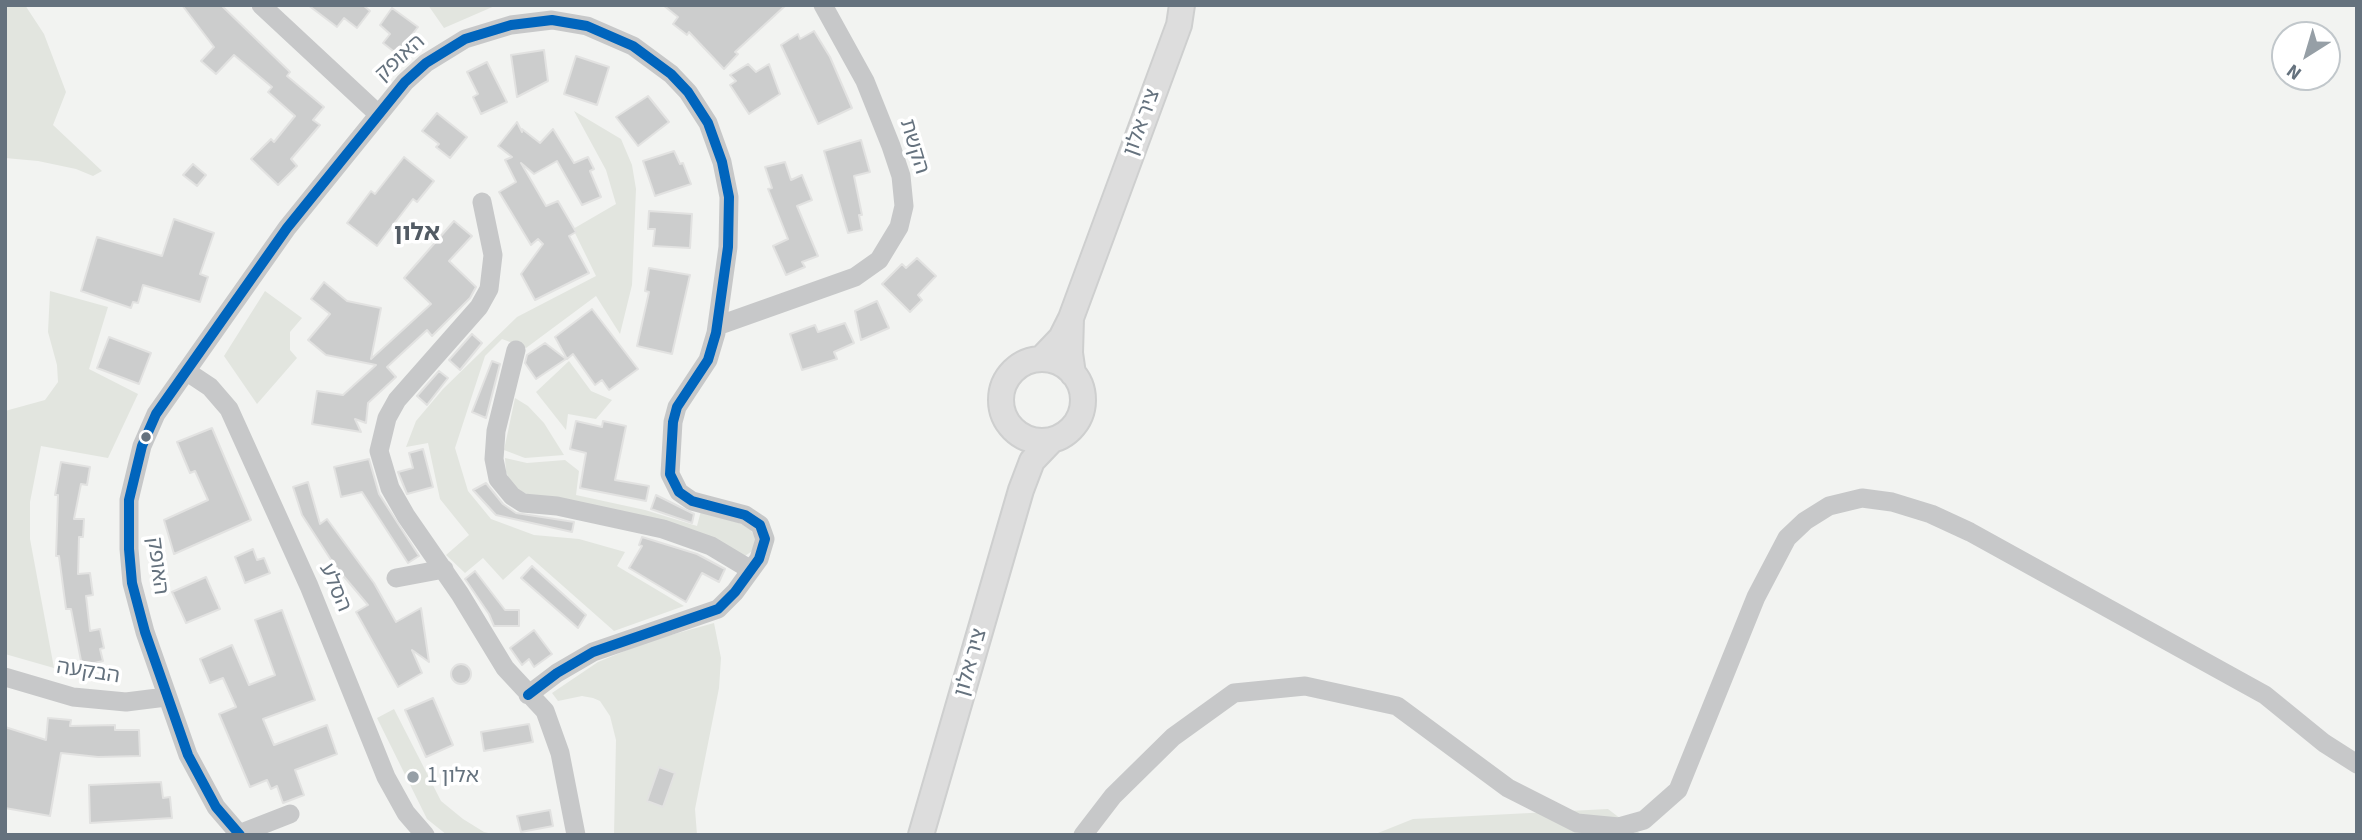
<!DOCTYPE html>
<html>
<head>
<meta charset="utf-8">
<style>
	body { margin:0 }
	#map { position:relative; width:2362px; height:840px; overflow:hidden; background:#f2f3f1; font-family:"Source Sans 3",sans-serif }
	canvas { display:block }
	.frame { position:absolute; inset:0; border:7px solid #65727e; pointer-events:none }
	.north { position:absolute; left:2271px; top:21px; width:70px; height:70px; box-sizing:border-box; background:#fff; border:2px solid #c1c7cb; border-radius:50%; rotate:217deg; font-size:19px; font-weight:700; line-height:28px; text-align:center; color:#65727e }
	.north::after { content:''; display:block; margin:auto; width:24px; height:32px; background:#969fa6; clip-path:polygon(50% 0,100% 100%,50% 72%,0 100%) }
</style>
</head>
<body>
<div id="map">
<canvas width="2362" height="840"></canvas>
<div class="frame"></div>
<div class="north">N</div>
</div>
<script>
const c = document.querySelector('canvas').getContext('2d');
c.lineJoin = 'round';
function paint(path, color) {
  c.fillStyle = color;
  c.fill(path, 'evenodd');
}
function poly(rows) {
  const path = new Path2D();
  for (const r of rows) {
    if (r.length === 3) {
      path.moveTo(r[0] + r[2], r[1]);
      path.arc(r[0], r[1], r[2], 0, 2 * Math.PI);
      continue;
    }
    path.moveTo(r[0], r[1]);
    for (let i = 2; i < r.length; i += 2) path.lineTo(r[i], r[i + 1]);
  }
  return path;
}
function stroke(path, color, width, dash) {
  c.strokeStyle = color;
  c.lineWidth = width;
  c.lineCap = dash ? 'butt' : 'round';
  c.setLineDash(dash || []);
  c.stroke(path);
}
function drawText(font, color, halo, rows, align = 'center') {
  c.font = font + ' "Source Sans 3","Noto Sans Hebrew",sans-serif';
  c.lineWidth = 7;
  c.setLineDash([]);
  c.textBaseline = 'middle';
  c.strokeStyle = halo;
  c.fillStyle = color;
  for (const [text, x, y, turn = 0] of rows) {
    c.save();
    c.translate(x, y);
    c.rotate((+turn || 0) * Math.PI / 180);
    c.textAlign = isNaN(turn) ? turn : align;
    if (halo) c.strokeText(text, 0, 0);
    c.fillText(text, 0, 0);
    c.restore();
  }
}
const green = poly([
	[5,5,25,5,44,34,66,92,53,125,102,171,93,176,76,169,38,161,5,158],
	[428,5,497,5,444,28],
	[574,111,621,139,632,165,636,189,632,285,620,334,596,296,526,348,502,339,485,356,455,448,468,491,491,519,534,535,579,539,625,552,617,566,684,606,614,631,529,556,503,580,483,558,465,573,446,555,469,535,440,499,428,443,406,447,416,421,443,389,517,317,596,276,573,229,616,204,606,170],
	[50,291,108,307,89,369,138,394,108,458,41,446,30,502,30,539,54,668,5,654,5,411,45,400,58,382,57,365,48,332],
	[265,291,302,318,290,332,290,350,297,358,257,404,224,356],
	[569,361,591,391,612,400,596,419,568,414,566,430,536,392],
	[515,398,528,406,544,423,564,455,525,458,504,450],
	[505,458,527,463,565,460,579,471,576,495,645,510,697,526,701,511,739,523,750,529,757,540,755,549,745,556,546,504,513,487,506,472],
	[714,623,721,658,719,688,695,809,697,835,614,835,616,740,610,716,600,701,593,698,582,696,558,701,552,693,598,662,649,641],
	[394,709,441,801,463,819,484,832,497,835,447,835,427,819,377,718],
	[1608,809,1642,835,1373,835,1413,819]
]);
const building = poly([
	[182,5,221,5,290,72,287,76,324,107,313,120,320,125,291,159,297,166,278,185,251,159,271,139,274,142,295,116,268,92,272,87,234,55,216,74,201,61,214,47,182,5],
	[308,5,363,5,370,11,357,28,344,18,337,27,308,5],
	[663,5,786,5,735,52,738,54,724,69,689,32,687,35,673,24,678,17,663,5],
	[392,8,418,27,397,54,383,43,390,34,380,25,392,8],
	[814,31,830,57,852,108,818,124,781,45,798,34,800,39,814,31],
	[544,50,548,81,517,97,511,55,544,50],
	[576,56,609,67,597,105,564,94,576,56],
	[487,62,507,102,481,114,473,97,478,94,467,72,487,62],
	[748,64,756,72,769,64,780,94,749,114,730,85,736,81,730,75,748,64],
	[648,96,669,122,638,146,616,117,648,96],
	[437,113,467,137,450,158,436,147,439,144,422,131,437,113],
	[517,122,522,132,522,129,540,143,553,129,574,163,588,157,594,169,590,171,601,197,582,205,557,161,534,174,521,163,546,206,558,201,576,232,569,236,589,273,535,300,521,274,543,244,538,239,531,245,499,192,516,182,505,160,512,157,498,146,517,122],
	[861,140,870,172,854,176,862,215,859,215,862,230,848,233,824,151,861,140],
	[674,151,680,164,683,163,691,184,655,196,643,161,674,151],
	[404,157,434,181,417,202,413,199,377,246,347,223,371,191,375,194,404,157],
	[785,162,791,180,802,175,812,200,797,206,818,256,802,262,805,267,786,275,773,246,788,239,768,189,772,188,765,167,785,162],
	[193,164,206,175,197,186,183,175,193,164],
	[649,211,692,214,690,248,653,246,655,229,648,229,649,211],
	[174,219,214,233,200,274,208,277,200,302,143,285,138,303,133,302,131,308,81,291,97,237,162,256,174,219],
	[454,221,472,236,449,261,476,287,470,298,432,336,427,330,387,367,396,377,368,403,366,423,355,419,361,432,312,424,317,391,343,395,376,365,326,355,308,340,330,314,311,299,324,282,347,301,381,308,371,359,431,304,404,278,454,221],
	[917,258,936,276,918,295,922,300,910,312,882,284,902,264,906,268,917,258],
	[649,268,690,275,672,354,637,346,649,292,645,291,649,268],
	[877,301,889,328,861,340,855,311,877,301],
	[592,309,638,369,609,390,602,380,595,385,573,354,567,359,555,337,592,309],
	[845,323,854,343,834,352,837,359,802,370,790,334,815,325,818,332,845,323],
	[472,334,482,343,460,370,449,360,472,334],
	[109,337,151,353,139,384,97,368,109,337],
	[545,343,566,359,536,379,525,363,527,355,545,343],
	[492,361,500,364,486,418,472,412,492,361],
	[439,371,448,378,427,405,417,396,439,371],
	[576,421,602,427,603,421,626,426,615,480,649,486,646,501,580,488,586,453,570,449,576,421],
	[212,428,251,520,174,554,164,520,208,500,195,471,190,473,177,442,212,428],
	[423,449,433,487,407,494,398,472,413,468,409,453,423,449],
	[369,459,379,494,419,556,408,563,362,492,341,497,334,467,369,459],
	[61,462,90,467,87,485,81,484,74,519,84,519,83,537,79,537,78,574,90,573,93,595,86,596,90,631,100,629,104,648,100,649,103,661,82,666,71,609,66,609,59,556,56,556,58,495,55,495,61,462],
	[308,482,320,524,327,519,374,583,396,622,421,608,429,662,412,650,422,673,398,687,356,612,368,605,335,566,302,515,293,487,308,482],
	[486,483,503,504,516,513,574,522,572,532,496,515,473,490,486,483],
	[656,495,694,514,692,523,651,509,656,495],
	[642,537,697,554,725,569,719,582,702,573,686,602,629,568,642,546,639,545,642,537],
	[253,549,257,560,264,558,270,573,245,583,235,557,253,549],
	[532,566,586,615,578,628,521,578,532,566],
	[475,571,505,610,519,610,519,626,494,626,489,614,465,579,475,571],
	[206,577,220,609,186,623,172,592,206,577],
	[282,610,315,700,263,719,274,745,327,725,337,754,295,770,304,795,283,803,277,786,271,789,267,780,250,787,219,714,236,707,223,678,210,683,200,659,232,645,249,685,275,675,255,620,282,610],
	[534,630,552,654,534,667,529,659,522,665,510,648,534,630],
	[461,674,10],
	[433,698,453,745,426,757,405,710,433,698],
	[48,718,71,720,70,726,115,725,115,730,139,730,140,756,98,757,61,753,50,816,5,808,5,727,46,740,48,718],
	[529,724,533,742,484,751,481,732,529,724],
	[659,767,675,773,663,807,647,801,659,767],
	[161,782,163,798,170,797,172,818,90,823,89,785,161,782],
	[550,810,553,826,521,832,517,816,550,810]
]);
const minor = poly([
	[261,5,377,113],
	[482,202,493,255,489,289,479,307,397,400,387,418,379,451,390,488,406,516,460,594,505,668,545,711,560,753,576,835],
	[717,326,855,277,879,260,899,227,904,206,901,176,891,146,865,81,823,5],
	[516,350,496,431,494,459,498,479,512,496,523,503,557,506,663,529,711,546,751,570],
	[186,371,210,387,229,409,309,586,386,777,406,813,425,835],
	[396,578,444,569],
	[5,677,73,697,126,702,166,697],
	[236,835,290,814],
	[240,835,216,807,188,755,145,632,132,583,129,549,129,500,142,446,156,414,287,228,405,82,426,63,465,39,511,25,552,20,587,26,633,46,671,74,688,92,708,123,722,162,729,197,728,247,716,333,708,360,677,407,673,422,670,474,679,492,692,501,745,515,760,525,765,539,759,559,735,592,718,609,593,652,557,673,528,695],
	[1083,835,1113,796,1173,737,1234,693,1305,686,1397,706,1508,788,1577,823,1619,827,1644,820,1678,790,1756,597,1787,538,1805,521,1829,506,1862,498,1892,502,1931,514,1970,532,2265,695,2324,743,2357,764]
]);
const major = poly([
	[1071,318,1179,25,1182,5],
	[1042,400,41],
	[1041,359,1061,338,1071,318,1070,353,1073,374],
	[921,835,1021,490,1032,461,1052,440]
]);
const bus1 = poly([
	[240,835,216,807,188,755,145,632,132,583,129,549,129,500,142,446,156,414,287,228,405,82,426,63,465,39,511,25,552,20,587,26,633,46,671,74,688,92,708,123,722,162,729,197,728,247,716,333,708,360,677,407,673,422,670,474,679,492,692,501,745,515,760,525,765,539,759,559,735,592,718,609,593,652,557,673,528,695]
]);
const markers = [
	[146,437,6,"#65727e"],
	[413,777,7,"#969fa6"]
];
const streetNames = [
	["האופק",401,59,-42],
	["ציר אלון",1143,123,-70],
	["הקשת",913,147,73],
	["האופק",156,566,83],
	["הסלע",334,588,67],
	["ציר אלון",972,663,-74],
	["הבקעה",88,673,9]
];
const poiNames = [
	["אלון 1",427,777]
];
const quarterNames = [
	["אלון",417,235]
];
paint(green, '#e2e5df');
paint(building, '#cccdcd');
stroke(building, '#e2e2e1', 2);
stroke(major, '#cecfcf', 28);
stroke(minor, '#c7c8c9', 19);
stroke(major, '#ddd', 24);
stroke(bus1, '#0065bd', 10);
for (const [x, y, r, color] of markers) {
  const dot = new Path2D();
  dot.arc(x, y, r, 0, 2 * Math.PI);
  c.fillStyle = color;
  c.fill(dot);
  stroke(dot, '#fff', 2.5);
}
drawText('21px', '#65727e', '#fff', streetNames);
drawText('21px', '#65727e', '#fff', poiNames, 'left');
drawText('bold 24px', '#525b64', '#fff', quarterNames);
</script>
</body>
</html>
